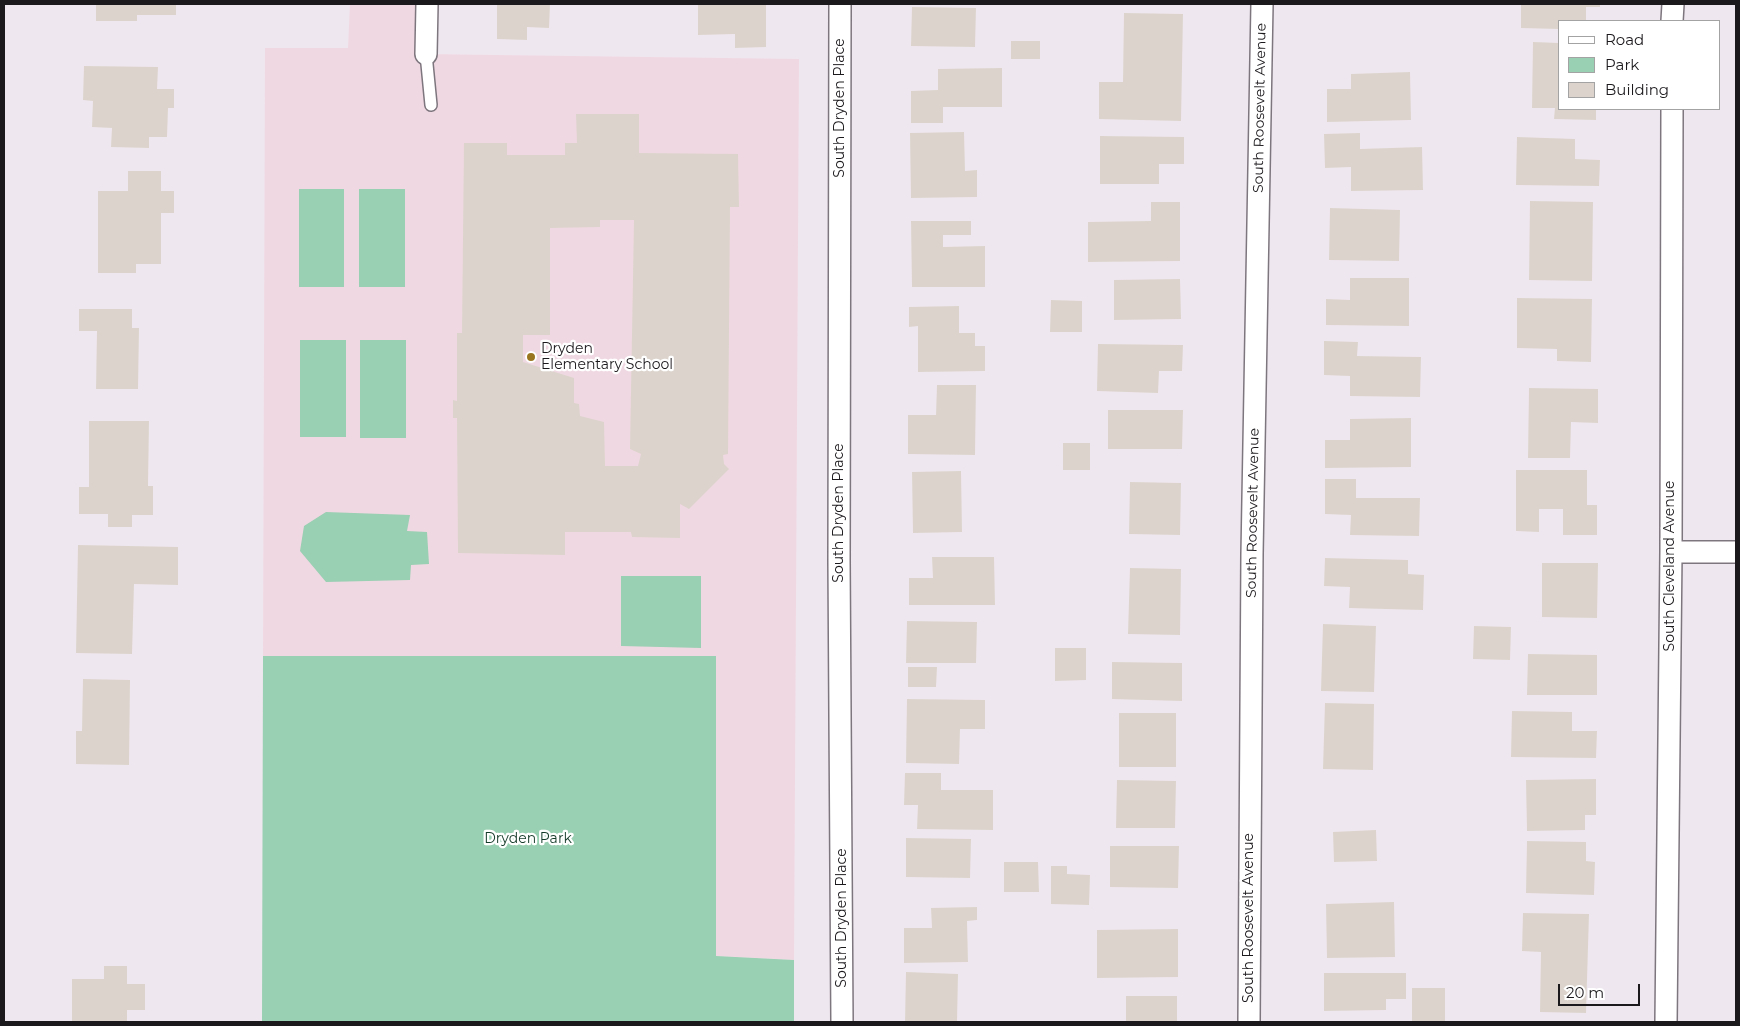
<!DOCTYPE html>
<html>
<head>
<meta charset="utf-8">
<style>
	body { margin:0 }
	#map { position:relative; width:1740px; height:1026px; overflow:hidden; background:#efe7ef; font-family:Montserrat,sans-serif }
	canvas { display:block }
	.frame { position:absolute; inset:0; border:5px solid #1c191c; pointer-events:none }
	.legend { position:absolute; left:1558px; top:20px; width:162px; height:90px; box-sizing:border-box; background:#fff; border:1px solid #a4a3a4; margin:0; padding:6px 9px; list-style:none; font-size:15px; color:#1c191c }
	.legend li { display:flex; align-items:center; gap:10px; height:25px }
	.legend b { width:25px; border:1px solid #a4a3a4 }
	.scale { position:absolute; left:1558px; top:984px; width:82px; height:22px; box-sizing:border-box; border:2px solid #1c191c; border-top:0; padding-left:6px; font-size:15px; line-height:18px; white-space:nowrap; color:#1c191c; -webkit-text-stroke:4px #fff; paint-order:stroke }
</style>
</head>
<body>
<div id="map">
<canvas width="1740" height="1026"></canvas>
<div class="frame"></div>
<ul class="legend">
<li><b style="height:6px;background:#fff"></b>Road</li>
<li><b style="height:14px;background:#99cfb2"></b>Park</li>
<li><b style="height:14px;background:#dcd4cc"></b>Building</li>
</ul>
<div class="scale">20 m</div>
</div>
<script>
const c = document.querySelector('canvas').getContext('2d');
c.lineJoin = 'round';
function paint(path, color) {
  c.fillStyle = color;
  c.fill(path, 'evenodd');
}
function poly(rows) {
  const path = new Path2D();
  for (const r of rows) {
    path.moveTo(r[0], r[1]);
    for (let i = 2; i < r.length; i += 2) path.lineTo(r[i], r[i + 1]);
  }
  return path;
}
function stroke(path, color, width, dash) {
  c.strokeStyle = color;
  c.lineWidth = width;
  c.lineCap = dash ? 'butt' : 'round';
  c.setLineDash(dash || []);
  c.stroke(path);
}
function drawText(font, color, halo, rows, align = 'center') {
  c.font = font + ' Montserrat,sans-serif';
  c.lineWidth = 4.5;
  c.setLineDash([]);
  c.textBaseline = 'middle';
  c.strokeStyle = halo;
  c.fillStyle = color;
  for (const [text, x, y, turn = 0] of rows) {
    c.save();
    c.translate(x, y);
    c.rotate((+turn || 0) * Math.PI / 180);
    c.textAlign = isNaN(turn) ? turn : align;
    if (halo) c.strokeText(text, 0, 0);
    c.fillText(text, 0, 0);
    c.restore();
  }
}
const education = poly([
	[350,4,418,4,419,54,799,59,794,960,716,956,716,656,263,656,265,48,348,48]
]);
const green = poly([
	[299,189,344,189,344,287,299,287],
	[359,189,405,189,405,287,359,287],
	[300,340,346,340,346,437,300,437],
	[360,340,406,340,406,438,360,438],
	[326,512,410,515,407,531,427,532,429,564,411,565,410,580,326,582,300,551,304,526],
	[621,576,701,576,701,648,621,646],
	[263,656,716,656,716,956,794,960,794,1022,262,1022]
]);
const building = poly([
	[96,4,176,4,176,15,137,15,137,21,96,21],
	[524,4,550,4,549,28,527,27,527,40,497,39,497,5,524,5],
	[698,4,766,4,766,47,735,48,735,34,698,35],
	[1521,4,1600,4,1600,7,1586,7,1586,21,1559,21,1559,29,1521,28],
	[912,7,976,8,975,47,911,46],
	[1124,13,1183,14,1181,121,1099,119,1099,82,1123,82],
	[1011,41,1040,41,1040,59,1011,59],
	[1533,42,1559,43,1559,109,1596,109,1596,120,1554,119,1555,108,1532,108],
	[84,66,158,67,157,89,174,89,174,108,168,108,167,137,149,137,149,148,111,147,112,128,92,127,93,101,83,100],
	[1002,68,1002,107,943,107,943,123,911,123,911,91,938,90,938,69],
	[1410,72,1411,120,1327,122,1327,89,1351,89,1351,74],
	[576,114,639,114,639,153,738,154,739,207,730,207,728,454,723,455,724,464,729,469,689,509,680,504,680,538,632,537,631,532,565,532,565,555,458,553,457,418,453,418,453,400,457,401,457,333,462,333,464,143,507,143,507,155,565,155,565,143,577,143],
	[600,220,634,220,630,449,641,454,638,466,605,466,604,422,580,416,579,404,574,403,574,378,523,362,523,335,550,335,550,228,600,227],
	[964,132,965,171,977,170,977,197,911,198,910,133],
	[1360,133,1360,149,1422,147,1423,190,1351,191,1351,167,1325,168,1324,134],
	[1100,136,1184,137,1184,164,1159,164,1159,184,1100,184],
	[1517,137,1575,139,1575,159,1600,160,1599,186,1516,185],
	[128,171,161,171,161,191,174,191,174,213,161,213,161,264,136,264,136,273,98,273,98,191,128,191],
	[1530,201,1593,202,1592,281,1529,280],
	[1151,202,1180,202,1180,261,1088,262,1088,222,1151,221],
	[1330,208,1400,210,1399,261,1329,260],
	[911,221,971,221,971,235,943,235,943,247,985,246,985,287,912,287],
	[1350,278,1409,278,1409,326,1326,325,1326,299,1350,300],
	[1180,279,1181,319,1114,320,1114,280],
	[1517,298,1592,299,1591,362,1557,361,1557,349,1517,348],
	[1051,300,1082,301,1082,332,1050,332],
	[959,306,959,333,975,333,975,346,985,346,985,371,918,372,918,326,909,327,909,307],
	[79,309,132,309,132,328,139,328,138,389,96,389,97,331,79,331],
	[1324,341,1358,342,1357,356,1421,357,1420,397,1350,396,1350,376,1324,375],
	[1098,344,1183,345,1182,371,1159,371,1158,393,1097,391],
	[937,385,976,385,975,455,908,454,908,415,936,415],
	[1529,388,1598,389,1598,423,1571,422,1570,458,1528,458],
	[1108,410,1183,410,1182,449,1108,449],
	[1411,418,1411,467,1325,468,1325,440,1350,440,1350,419],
	[89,421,149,421,148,486,153,486,153,515,132,515,132,527,108,527,108,514,79,514,79,487,89,487],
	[1063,443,1090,443,1090,470,1063,470],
	[1516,470,1587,470,1587,505,1597,505,1597,535,1563,535,1563,509,1539,509,1539,532,1516,531],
	[961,471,962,532,913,533,912,472],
	[1325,479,1356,479,1356,498,1420,498,1419,536,1350,535,1351,515,1325,514],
	[1130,482,1181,483,1180,535,1129,534],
	[78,545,178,547,178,585,134,584,132,654,76,653],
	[932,557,994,557,995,605,909,605,909,578,933,578],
	[1325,558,1408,560,1408,574,1424,575,1423,610,1349,608,1350,587,1324,586],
	[1542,563,1598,563,1597,618,1542,617],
	[1130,568,1181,569,1180,635,1128,634],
	[907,621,977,622,976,663,906,663],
	[1323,624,1376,626,1374,692,1321,691],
	[1474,626,1511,627,1510,660,1473,659],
	[1055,648,1086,648,1086,680,1055,681],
	[1528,654,1597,655,1597,695,1527,695],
	[1112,662,1182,663,1182,701,1112,699],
	[908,667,937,667,936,687,908,687],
	[83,679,130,680,129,765,76,764,76,731,82,731],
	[907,699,985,700,985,729,960,729,959,764,906,763],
	[1325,703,1374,704,1373,770,1323,769],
	[1512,711,1572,712,1572,731,1597,731,1596,758,1511,757],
	[1119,713,1176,713,1176,767,1119,767],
	[905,773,941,773,941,790,993,790,993,830,917,829,918,805,904,805],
	[1596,779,1596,815,1585,815,1585,830,1527,831,1526,780],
	[1117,780,1176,781,1175,828,1116,828],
	[1376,830,1377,861,1334,862,1333,832],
	[906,838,971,839,970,878,906,877],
	[1527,841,1586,842,1586,861,1595,862,1594,895,1526,893],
	[1110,846,1179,846,1178,888,1110,887],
	[1004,862,1038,862,1039,892,1004,892],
	[1051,866,1067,866,1067,874,1090,875,1089,905,1051,904],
	[1394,902,1395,957,1327,958,1326,904],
	[977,907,977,920,967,921,968,962,904,963,904,928,932,928,931,908],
	[1523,913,1589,914,1586,1013,1540,1012,1541,952,1522,951],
	[1178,929,1178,977,1097,978,1097,930],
	[104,966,127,966,127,984,145,984,145,1010,127,1010,127,1022,72,1022,72,979,104,979],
	[906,972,958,974,957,1022,905,1022],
	[1324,973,1406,973,1406,999,1386,999,1386,1010,1324,1011],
	[1412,988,1445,988,1445,1022,1412,1022],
	[1126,996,1177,996,1177,1022,1126,1022]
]);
const service = poly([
	[426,54,431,105]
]);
const minor = poly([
	[840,4,839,560,842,1022],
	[1672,21,1673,4],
	[426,54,427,4],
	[1671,552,1736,552],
	[1249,1022,1252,554,1262,4],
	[1666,1022,1671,552,1672,109]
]);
const markers = [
	[531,357,5,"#997520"]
];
const streetNames = [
	["South Dryden Place",840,108,-90],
	["South Roosevelt Avenue",1260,108,-89],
	["South Dryden Place",839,513,-90],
	["South Roosevelt Avenue",1253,513,-89],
	["South Cleveland Avenue",1670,566,-90],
	["South Dryden Place",842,918,-90],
	["South Roosevelt Avenue",1249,918,-90]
];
const poiNames = [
	["Dryden",541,349],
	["Elementary School",541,365]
];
const parkNames = [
	["Dryden Park",528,839]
];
paint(education, '#f0d8e2');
paint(green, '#99cfb2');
paint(building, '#dcd4cc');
stroke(service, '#7e767e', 14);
stroke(minor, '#7e767e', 24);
stroke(service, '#fff', 11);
stroke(minor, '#fff', 21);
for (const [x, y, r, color] of markers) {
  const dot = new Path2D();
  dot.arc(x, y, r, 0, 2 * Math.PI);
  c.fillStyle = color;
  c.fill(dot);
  stroke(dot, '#fff', 2);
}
drawText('14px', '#1c191c', '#fff', streetNames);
drawText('14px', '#1c191c', '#fff', poiNames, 'left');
drawText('14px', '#143a29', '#fff', parkNames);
</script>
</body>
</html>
